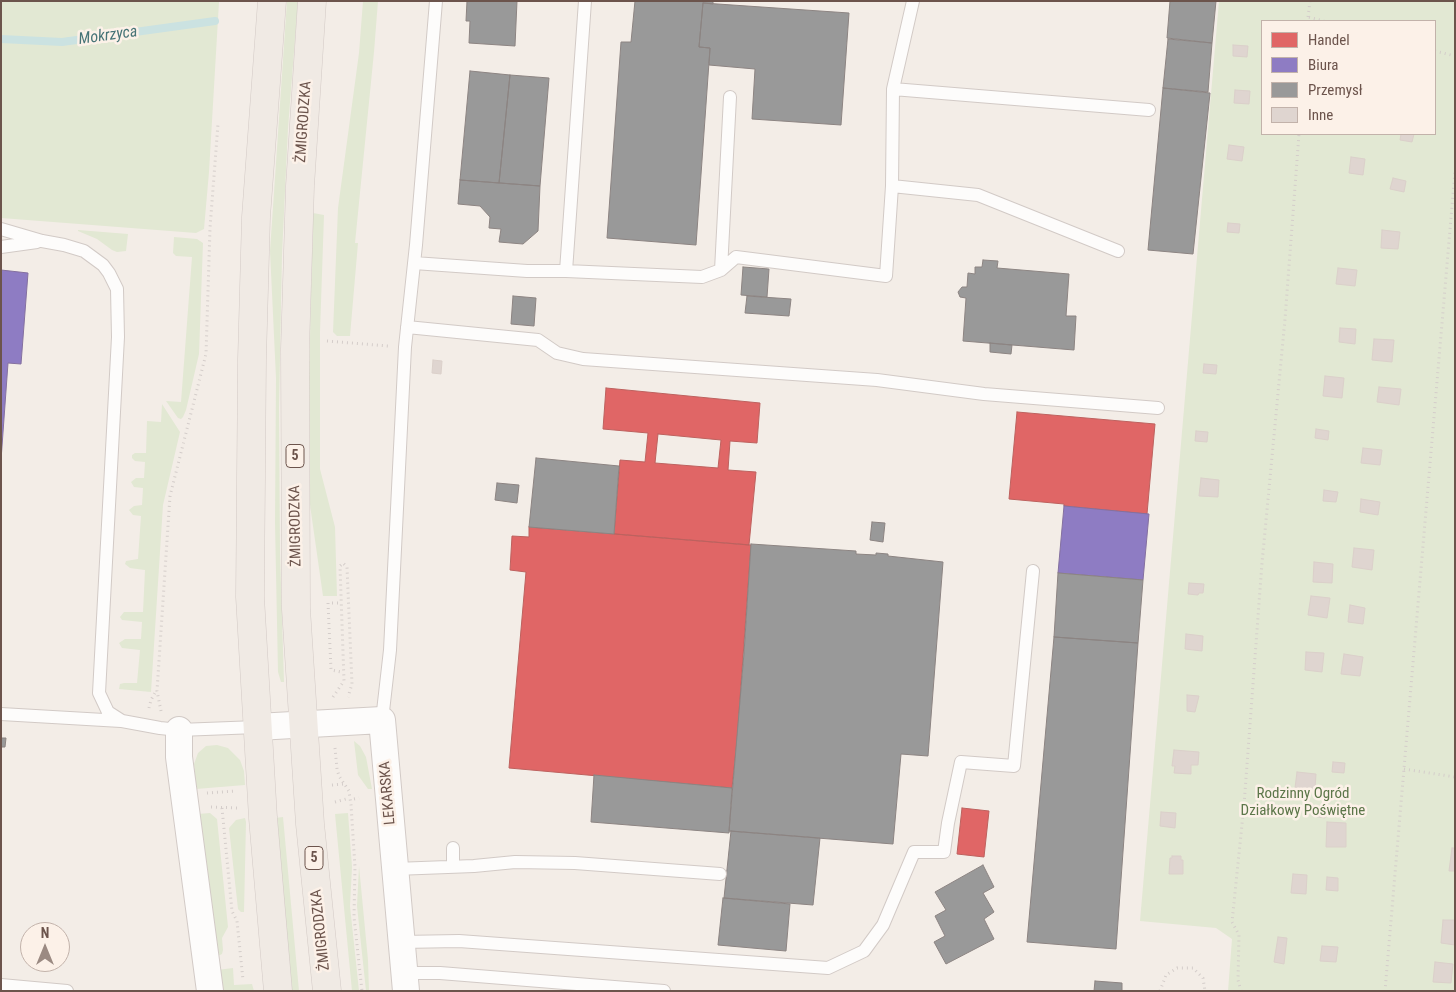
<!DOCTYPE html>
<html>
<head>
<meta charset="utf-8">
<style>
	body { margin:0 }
	#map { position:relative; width:1456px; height:992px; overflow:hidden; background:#f3ede7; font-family:"Roboto Condensed",sans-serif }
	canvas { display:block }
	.frame { position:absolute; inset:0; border:2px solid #6c544c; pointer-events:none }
	.legend { position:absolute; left:1261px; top:20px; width:175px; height:115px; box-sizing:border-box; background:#fcf1e8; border:1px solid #c2b2aa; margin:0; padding:6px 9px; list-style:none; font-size:15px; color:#6c544c }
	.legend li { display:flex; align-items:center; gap:10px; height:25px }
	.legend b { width:25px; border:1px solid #c2b2aa }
	.north { position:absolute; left:20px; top:922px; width:50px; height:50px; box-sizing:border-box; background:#fcf1e8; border:1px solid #c2b2aa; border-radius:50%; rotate:0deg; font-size:14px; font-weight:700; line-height:20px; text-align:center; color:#6c544c }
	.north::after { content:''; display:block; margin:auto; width:18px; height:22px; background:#9b8a82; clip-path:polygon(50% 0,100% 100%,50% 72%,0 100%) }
</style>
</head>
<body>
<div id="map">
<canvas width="1456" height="992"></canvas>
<div class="frame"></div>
<ul class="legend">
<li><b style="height:14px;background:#e06666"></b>Handel</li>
<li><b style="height:14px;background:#8e7cc3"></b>Biura</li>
<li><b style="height:14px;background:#999"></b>Przemysł</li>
<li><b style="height:14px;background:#dfd5d0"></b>Inne</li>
</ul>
<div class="north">N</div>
</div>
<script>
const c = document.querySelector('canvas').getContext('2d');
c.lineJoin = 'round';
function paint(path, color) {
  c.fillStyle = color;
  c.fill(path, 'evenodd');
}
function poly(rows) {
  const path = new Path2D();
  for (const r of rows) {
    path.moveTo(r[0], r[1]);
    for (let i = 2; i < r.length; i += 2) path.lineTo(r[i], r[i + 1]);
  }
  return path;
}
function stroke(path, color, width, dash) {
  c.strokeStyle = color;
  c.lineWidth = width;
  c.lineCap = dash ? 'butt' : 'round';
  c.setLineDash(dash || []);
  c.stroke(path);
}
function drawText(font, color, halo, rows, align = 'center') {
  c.font = font + ' "Roboto Condensed",sans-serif';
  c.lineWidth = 5;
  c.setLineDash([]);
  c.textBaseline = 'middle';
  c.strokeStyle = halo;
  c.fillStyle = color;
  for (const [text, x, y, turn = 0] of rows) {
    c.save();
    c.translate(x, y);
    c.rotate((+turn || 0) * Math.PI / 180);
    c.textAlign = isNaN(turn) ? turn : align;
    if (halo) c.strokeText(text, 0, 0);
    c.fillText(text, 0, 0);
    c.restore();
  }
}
const green = poly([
	[1,1,229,1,219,2,209,172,204,229,196,233,1,218],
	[287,1,298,1,288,128,282,255,279,408,280,553,284,682,281,682,278,672,275,523,276,378,270,251],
	[363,1,378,1,374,52,355,243,358,243,350,336,337,336,333,332,338,208,359,53],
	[1219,1,1455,1,1455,991,1228,991,1232,939,1216,928,1140,921],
	[1262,21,1435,21,1435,134,1262,134],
	[313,213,324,215,320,332,320,469,335,527,337,596,323,596,310,505,309,378],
	[78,230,128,234,126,251,117,252,112,250,97,239,78,231],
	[174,237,197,239,203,243,199,354,186,410,183,417,181,419,178,418,166,401,181,402,192,257,176,256,173,253],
	[162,404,180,432,163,505,151,692,119,689,120,684,124,683,137,683,140,650,122,648,119,643,125,639,141,639,142,622,122,620,120,617,124,612,143,612,145,570,130,568,125,564,126,561,138,559,141,516,133,515,129,510,134,506,142,505,143,488,134,487,131,482,136,478,144,478,145,462,135,461,132,458,132,455,135,453,146,453,147,421,161,422],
	[354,741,360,746,366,757,372,789,368,789,358,775],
	[217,745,228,748,240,760,244,771,245,785,196,789,194,764,198,753,206,746],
	[210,813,217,819,228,927,222,938,223,950,222,954,218,956,198,814],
	[348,813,352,867,350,906,359,991,352,991,335,814],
	[283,817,299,991,292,991,275,818],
	[245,818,246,822,244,912,241,912,238,909,229,828,236,820],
	[359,866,368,960,369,991,366,991,357,906],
	[233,968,234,985,252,984,254,991,220,991,217,970]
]);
const shops = poly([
	[606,388,760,403,757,443,730,441,728,470,756,472,749,545,614,534,620,460,645,462,648,433,603,429,606,388],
	[658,434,721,440,718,468,655,463,658,434],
	[1017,412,1155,424,1147,514,1064,506,1064,504,1009,499,1017,412],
	[529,527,751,545,737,741,732,788,509,768,526,572,510,570,512,536,529,537,529,527],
	[962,808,989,811,984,857,957,854,962,808]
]);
const offices = poly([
	[1,270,28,273,21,364,8,363,1,460,1,270],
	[1064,506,1149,514,1143,580,1058,573,1064,506]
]);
const industry = poly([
	[467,1,517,1,515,46,469,43,470,21,466,21,467,1],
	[635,1,713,1,713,4,703,3,699,47,710,48,696,245,607,238,621,42,631,42,635,1],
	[1170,1,1216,1,1212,43,1167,38,1170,1],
	[703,3,849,13,841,125,752,119,755,69,709,65,710,48,699,47,703,3],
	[1168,39,1212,43,1208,92,1163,88,1168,39],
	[470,71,510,75,499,183,460,180,470,71],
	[510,75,549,78,540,186,499,183,510,75],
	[1163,88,1210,93,1193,254,1148,250,1163,88],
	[460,180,540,186,538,231,523,244,499,242,501,229,489,228,490,217,480,206,458,204,460,180],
	[983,260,998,261,997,268,1069,274,1066,316,1076,316,1074,350,963,341,966,298,960,297,958,292,962,287,967,287,968,273,975,274,975,267,982,267,983,260],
	[743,267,769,269,767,297,741,295,743,267],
	[513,296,536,298,534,326,511,324,513,296],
	[747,296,791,299,789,316,745,313,747,296],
	[990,343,1012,345,1011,354,990,352,990,343],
	[536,458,619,466,614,534,529,527,536,458],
	[497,483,519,485,517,503,495,500,497,483],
	[872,522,885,523,883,542,870,540,872,522],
	[751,544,856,551,856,554,876,555,876,553,888,554,888,556,943,562,928,756,901,754,893,844,729,831,744,653,751,544],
	[1058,573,1143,580,1138,643,1054,637,1058,573],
	[1054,637,1138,643,1116,949,1027,942,1054,637],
	[1,738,6,738,5,747,1,747,1,738],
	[594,775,732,788,729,833,591,822,594,775],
	[731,831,820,838,813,905,724,898,731,831],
	[983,865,994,887,983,893,994,912,984,919,994,939,946,964,934,942,945,936,935,916,946,910,935,892,983,865],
	[723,898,790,904,786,951,718,945,723,898],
	[1095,981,1122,983,1122,991,1094,991,1095,981]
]);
const stream = poly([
	[1,39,62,42,215,21]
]);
const building = poly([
	[1233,45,1248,46,1247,57,1233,56,1233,45],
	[1235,90,1250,91,1249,104,1234,103,1235,90],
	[1401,134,1414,134,1412,142,1400,140,1401,134],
	[1229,145,1244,147,1242,161,1227,159,1229,145],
	[1351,157,1365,159,1363,175,1349,173,1351,157],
	[1393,178,1406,181,1404,192,1390,189,1393,178],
	[1228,223,1240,224,1239,233,1227,232,1228,223],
	[1382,230,1400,232,1398,249,1381,248,1382,230],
	[1338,268,1357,270,1355,286,1336,284,1338,268],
	[1340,328,1356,329,1355,344,1339,342,1340,328],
	[1374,339,1394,340,1392,362,1372,360,1374,339],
	[433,360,442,361,441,374,432,373,433,360],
	[1204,364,1217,365,1216,374,1203,373,1204,364],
	[1325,376,1344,378,1342,398,1323,396,1325,376],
	[1379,387,1401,389,1399,405,1377,402,1379,387],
	[1316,429,1329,431,1328,440,1315,438,1316,429],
	[1196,431,1208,432,1207,442,1195,441,1196,431],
	[1363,448,1382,450,1380,465,1361,463,1363,448],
	[1201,478,1219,480,1218,497,1199,496,1201,478],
	[1324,490,1338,492,1336,502,1323,501,1324,490],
	[1361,499,1380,502,1378,515,1360,512,1361,499],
	[1354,548,1374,550,1372,570,1352,567,1354,548],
	[1314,562,1333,564,1332,583,1313,582,1314,562],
	[1189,583,1204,584,1203,593,1199,593,1198,595,1188,594,1189,583],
	[1311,596,1330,598,1327,618,1308,615,1311,596],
	[1350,605,1365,608,1363,624,1348,622,1350,605],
	[1186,634,1203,636,1202,651,1185,649,1186,634],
	[1306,652,1324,653,1322,672,1305,670,1306,652],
	[1344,654,1363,657,1360,676,1341,674,1344,654],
	[1187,695,1199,696,1195,712,1187,711,1187,695],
	[1174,750,1199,752,1198,765,1191,765,1191,774,1174,773,1175,766,1172,766,1174,750],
	[1333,762,1345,763,1344,773,1332,772,1333,762],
	[1297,772,1316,774,1315,789,1295,788,1297,772],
	[1312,808,1325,810,1325,818,1312,816,1312,808],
	[1161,812,1176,813,1175,828,1160,826,1161,812],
	[1327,822,1346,823,1346,847,1326,847,1327,822],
	[1452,848,1455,848,1455,871,1449,871,1452,848],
	[1172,856,1181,856,1181,860,1183,860,1183,874,1169,874,1170,858,1172,858,1172,856],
	[1293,874,1307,875,1306,894,1291,893,1293,874],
	[1327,877,1338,878,1338,891,1326,890,1327,877],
	[1443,920,1455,920,1455,945,1441,943,1443,920],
	[1278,937,1287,938,1284,964,1274,962,1278,937],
	[1322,946,1338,947,1336,962,1320,961,1322,946],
	[1435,962,1453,964,1451,983,1433,982,1435,962]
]);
const path = poly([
	[1308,17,1310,1],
	[1308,21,1308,17,1324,21],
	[1435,51,1455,56],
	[327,341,388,346],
	[338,603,328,603,331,670,341,672],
	[333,697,344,681,340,566,343,563,347,567,352,684,348,697],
	[149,708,151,700,156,691],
	[161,711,157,691,170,496,206,354,210,228,218,124],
	[335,748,337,769,339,776,349,791,351,805,355,867,354,917,362,991],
	[1404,769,1455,777],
	[332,785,344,784],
	[207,793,236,791],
	[354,799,359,798],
	[335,802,346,799],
	[211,807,237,808],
	[222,808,232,911,237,921,243,980],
	[1160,991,1166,975,1177,968,1193,968,1203,978,1205,991],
	[1241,991,1238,980,1239,935,1232,922,1244,805,1262,563,1285,319,1299,134],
	[1385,991,1455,171]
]);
const lane = poly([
	[893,89,1149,110],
	[892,186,978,195,1118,251],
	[1,229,42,241,64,245,84,251,103,265,109,273,117,289,118,337,99,693,108,712,122,721,160,728,179,730,257,727],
	[1,247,37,242],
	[414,263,527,271,566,271,702,277,721,270,736,257,886,276,892,186,893,89,913,1],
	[721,270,730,97],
	[566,271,585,1],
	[407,327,538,340,557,353,583,359,877,380,984,394,1158,408],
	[1,714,121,721],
	[382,720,390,650,405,347,416,245,436,1],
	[453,867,453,848],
	[395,869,474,866,515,862,575,863,720,874],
	[401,942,459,941,828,968,864,951,883,925,914,852,944,852,948,823,961,762,1014,766,1033,571],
	[404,973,440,973,664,991],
	[1,985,67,991]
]);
const street = poly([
	[257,727,382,720,406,991],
	[179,730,179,757,210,991]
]);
const primary = poly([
	[272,1,256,217,252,359,250,597,263,818,278,991],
	[312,1,300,186,295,349,296,609,310,824,327,991]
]);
const shields = [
	[295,456,18],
	[314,858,18]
];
const shieldNames = [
	["5",295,456],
	["5",314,858]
];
const streetNames = [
	["ŻMIGRODZKA",304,122,-86],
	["ŻMIGRODZKA",296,526,-91],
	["LEKARSKA",388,793,-95],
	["ŻMIGRODZKA",321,930,-96]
];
const parkNames = [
	["Rodzinny Ogród",1303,794],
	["Działkowy Poświętne",1303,811]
];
const waterNames = [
	["Mokrzyca",108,36,-8]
];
paint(green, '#e2e8d3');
paint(shops, '#e06666');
stroke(shops, '#bd615e', 1);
paint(offices, '#8e7cc3');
stroke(offices, '#84709f', 1);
paint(industry, '#999');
stroke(industry, '#8c8482', 1);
stroke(stream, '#cbe2e1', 8);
paint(building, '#dfd5d0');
stroke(building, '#dbd0ca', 1);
stroke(lane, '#d2cac6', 14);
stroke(street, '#d2cac6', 28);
stroke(primary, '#d2c9c5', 29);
stroke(path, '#d4cdca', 3, [1, 4]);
stroke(lane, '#fdfcfb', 12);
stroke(street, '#fdfcfb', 26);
stroke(primary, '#f0eae4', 28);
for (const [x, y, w] of shields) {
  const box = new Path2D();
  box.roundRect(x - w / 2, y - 11.5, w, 23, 4);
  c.fillStyle = '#fcf1e8';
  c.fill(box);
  stroke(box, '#6c544c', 1);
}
drawText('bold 14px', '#6c544c', null, shieldNames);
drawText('15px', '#6c544c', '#fcf1e8', streetNames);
drawText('15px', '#5c7649', '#fcf1e8', parkNames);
drawText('italic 16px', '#477477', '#fcf1e8', waterNames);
</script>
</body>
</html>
